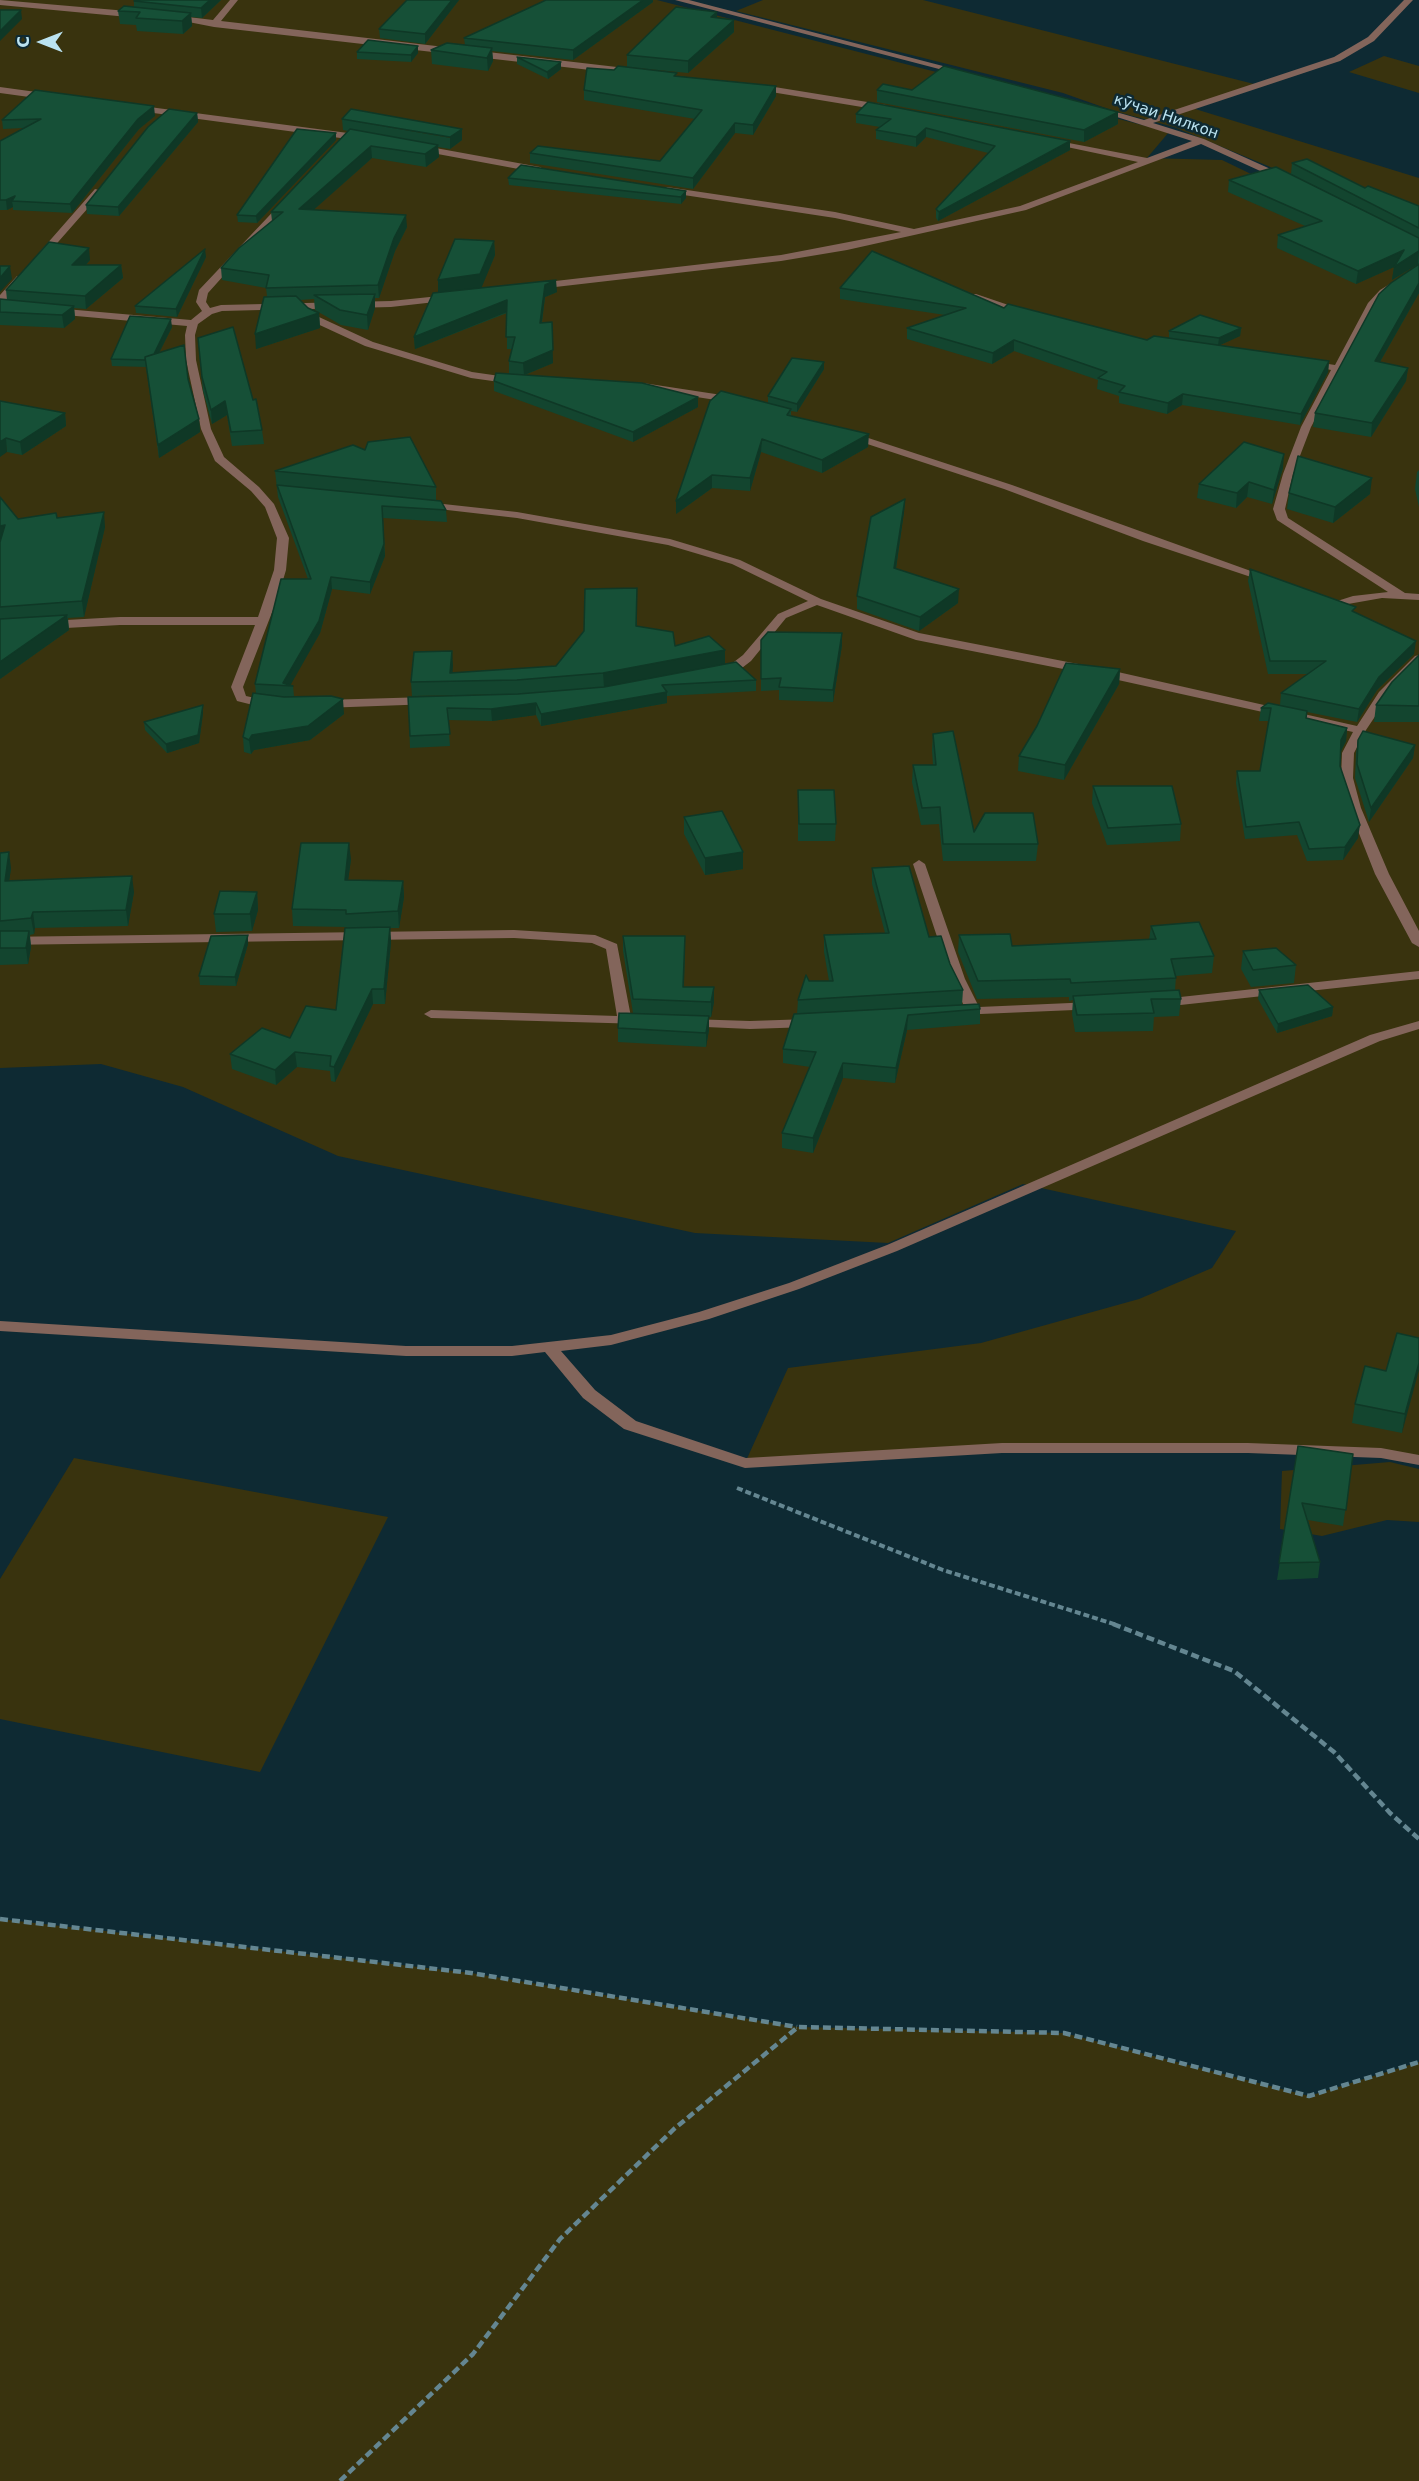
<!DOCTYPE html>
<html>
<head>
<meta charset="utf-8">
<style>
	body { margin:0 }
	#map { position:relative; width:1419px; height:2481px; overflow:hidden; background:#0e2a33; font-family:"DejaVu Sans",sans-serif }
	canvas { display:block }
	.north { position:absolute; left:12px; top:12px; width:60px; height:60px; -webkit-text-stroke:4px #0e2a33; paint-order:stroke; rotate:270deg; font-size:16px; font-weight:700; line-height:24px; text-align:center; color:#bbe3f1 }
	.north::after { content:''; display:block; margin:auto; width:21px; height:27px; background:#bbe3f1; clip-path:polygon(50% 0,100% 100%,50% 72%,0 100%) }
</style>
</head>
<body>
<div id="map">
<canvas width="1419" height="2481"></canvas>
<div class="north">С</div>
</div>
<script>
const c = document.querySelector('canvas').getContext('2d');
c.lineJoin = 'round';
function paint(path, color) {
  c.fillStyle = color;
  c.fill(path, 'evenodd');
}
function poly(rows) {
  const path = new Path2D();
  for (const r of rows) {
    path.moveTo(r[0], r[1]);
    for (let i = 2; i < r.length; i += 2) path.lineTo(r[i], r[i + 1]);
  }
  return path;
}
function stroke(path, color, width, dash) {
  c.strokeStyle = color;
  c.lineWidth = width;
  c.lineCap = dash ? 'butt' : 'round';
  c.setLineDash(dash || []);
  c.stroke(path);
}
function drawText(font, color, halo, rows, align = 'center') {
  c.font = font + ' "DejaVu Sans",sans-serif';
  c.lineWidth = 5;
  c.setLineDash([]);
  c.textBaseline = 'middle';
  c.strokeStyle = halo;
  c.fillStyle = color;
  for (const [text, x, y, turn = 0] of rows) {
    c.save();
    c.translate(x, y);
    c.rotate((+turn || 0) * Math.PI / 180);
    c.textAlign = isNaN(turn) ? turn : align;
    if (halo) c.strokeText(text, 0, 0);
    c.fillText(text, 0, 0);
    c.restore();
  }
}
const green = poly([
	[0,0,657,0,1169,132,1147,158,1222,160,1419,255,1419,1462,1381,1453,1002,1448,745,1463,788,1368,981,1343,1139,1299,1212,1268,1236,1231,1023,1184,888,1243,695,1233,338,1156,183,1087,101,1064,0,1068],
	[763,0,923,0,1258,85,1192,108,1419,178,1419,241,1381,220,1268,166,1174,127,1114,111,1063,93,736,11],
	[1384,56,1419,66,1419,93,1349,72],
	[74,1458,388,1517,260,1772,0,1719,0,1579],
	[1390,1462,1419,1469,1419,1522,1387,1520,1322,1536,1280,1529,1282,1471],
	[0,1919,471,1973,798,2027,1064,2033,1309,2096,1419,2062,1419,2481,0,2481]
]);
const pathFar1 = poly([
	[737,1488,943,1570,1117,1625]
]);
const path = poly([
	[1113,1624,1234,1671,1334,1752,1390,1813,1419,1839],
	[0,1919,471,1973,797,2027],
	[340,2481,473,2354,560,2239,674,2129,798,2027,1064,2033,1309,2096,1419,2062]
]);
const minor = poly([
	[0,0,139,12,143,15,139,18,0,5,0,0],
	[230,0,238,0,221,21,634,69,638,72,634,75,214,27,168,18,172,15,213,20,230,0],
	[675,0,689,0,966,72,962,75,675,0],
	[1404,0,1413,0,1374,41,1340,61,1153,123,1204,139,1286,176,1286,180,1280,180,1201,144,1026,210,847,250,781,261,538,289,533,286,538,283,781,255,901,232,835,218,664,192,662,190,667,187,835,212,914,229,1020,206,1138,162,1048,143,1048,139,1147,158,1192,141,1095,110,1095,106,1144,120,1334,57,1368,37,1404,0],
	[756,84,886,105,890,108,886,111,753,89,752,87,756,84],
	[0,87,51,94,55,97,51,100,0,93,0,87],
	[134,105,348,133,353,136,348,139,131,110,130,108,134,105],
	[419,145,540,167,545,170,540,173,416,150,414,148,419,145],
	[95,189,103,191,44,258,38,258,38,254,95,189],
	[284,200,287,201,287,205,208,293,206,302,210,308,221,305,391,301,449,295,454,298,453,300,391,307,311,309,319,317,373,342,472,372,514,378,519,381,514,384,471,378,365,346,311,321,300,309,222,311,212,314,198,324,195,335,196,360,211,429,224,457,259,487,274,504,289,538,286,570,278,597,243,687,246,696,273,702,275,705,269,709,237,701,231,687,255,625,120,625,48,629,42,625,48,621,120,617,258,617,274,570,277,538,265,507,251,491,215,461,201,429,186,360,185,335,187,326,54,314,49,311,54,308,191,320,202,311,196,302,199,290,284,200],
	[1419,266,1419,273,1388,294,1376,306,1311,427,1293,474,1285,509,1288,518,1405,593,1419,594,1419,600,1382,598,1331,607,1331,603,1353,596,1388,592,1277,520,1273,509,1283,474,1301,427,1331,370,1304,364,1309,361,1335,365,1368,303,1380,290,1419,266],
	[17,276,25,278,4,303,0,304,0,295,17,276],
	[968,294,976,294,1029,312,1020,314,968,298,968,294],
	[643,383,735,397,740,400,735,403,639,388,639,384,643,383],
	[850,432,1012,485,1273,579,1267,582,1263,581,1143,541,1004,489,846,437,845,435,850,432],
	[425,502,517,512,670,539,740,560,821,599,919,633,1109,670,1357,726,1379,692,1415,656,1419,655,1419,666,1388,697,1366,730,1354,753,1353,778,1361,808,1389,874,1419,931,1419,947,1412,943,1375,874,1349,808,1341,778,1342,753,1353,732,1109,678,916,640,817,605,786,618,751,661,738,671,720,676,714,672,716,669,730,665,743,655,778,614,808,601,732,564,668,545,517,518,421,507,419,505,425,502],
	[428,697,432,698,432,704,323,708,317,704,323,700,428,697],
	[919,860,925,864,965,979,979,1007,1093,1002,1098,1003,1100,1006,1098,1009,957,1015,955,1012,957,1009,965,1008,951,979,913,864,919,860],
	[514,930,595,935,617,944,631,1017,643,1018,645,1021,643,1024,431,1018,424,1014,431,1010,617,1016,606,949,592,943,514,938,0,945,0,937,514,930],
	[1419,971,1419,979,1162,1007,1155,1003,1162,999,1419,971],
	[689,1019,750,1021,809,1019,816,1023,809,1027,750,1029,684,1026,682,1023,684,1020,689,1019],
	[1419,1021,1419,1029,1380,1041,897,1251,799,1289,709,1319,611,1345,561,1351,595,1390,636,1421,746,1458,1002,1443,1248,1443,1381,1448,1419,1455,1419,1465,1381,1458,1248,1453,1002,1453,745,1468,624,1429,583,1398,545,1352,512,1356,406,1356,0,1331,0,1321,406,1346,512,1346,611,1335,699,1312,789,1283,887,1245,1370,1035,1419,1021]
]);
const wall = poly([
	[135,0,221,0,202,18,191,17,192,26,183,34,137,31,136,25,120,24,118,11,134,7,134,1],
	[407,0,459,0,425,44,380,38,379,29],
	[546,0,653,0,653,2,573,60,492,51,493,61,488,71,432,64,431,50,465,45,464,38],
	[717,12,717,18,734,32,688,73,627,67,627,55],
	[418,46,418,53,411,62,357,59,357,52],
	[517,57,561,62,561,69,548,79,517,64],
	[677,76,776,86,776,96,753,135,735,133,693,189,530,163,530,153,660,161,695,119,584,100,584,90],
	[877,90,912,90,1118,124,1084,142,877,102],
	[868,102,1070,150,938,221,936,218,936,209,988,153,926,137,916,147,876,139,876,130,880,127,856,123,856,114],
	[197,113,198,122,119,216,87,214,86,205],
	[155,116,139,129,72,213,13,210,13,207,7,210,0,210,0,141,23,128,3,129,2,120],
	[342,119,462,140,450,149,438,147,439,157,426,167,372,158,313,210,407,227,395,251,379,298,375,298,375,308,368,330,341,325,315,310,314,299,300,300,308,308,319,313,320,328,256,349,267,296,266,288,222,280,221,268,272,221,271,212,348,131,343,130],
	[336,140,257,223,238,222,237,215],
	[1292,163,1419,206,1419,293,1380,362,1408,368,1406,381,1371,437,1313,427,1315,413,1418,264,1392,280,1394,267,1356,284,1277,248,1278,235,1305,226,1228,192,1229,180,1291,174],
	[508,178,686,191,686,198,681,204,509,185],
	[494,241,495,255,481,288,557,292,545,297,542,323,553,363,525,375,698,397,698,407,633,442,494,391,494,381,509,374,509,361,512,349,507,349,507,313,415,349,414,337,438,292,438,280],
	[206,257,177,317,136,313,135,306],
	[90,260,86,265,121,265,123,278,86,309,74,308,75,319,64,328,0,325,0,299,7,300,6,290],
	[840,288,1004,308,1147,340,1169,338,1169,331,1241,328,1240,336,1220,345,1329,361,1328,372,1300,425,1182,405,1167,414,1119,403,1119,396,1097,389,1098,380,1014,351,992,364,907,339,907,328,945,315,840,299],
	[172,327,159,353,188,379,199,419,200,432,159,458,146,367,112,366,111,359],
	[198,338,262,430,264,444,232,446,227,415,212,424,203,391],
	[824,362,824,369,797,412,791,411,791,416,868,447,822,473,761,452,750,491,712,488,676,514,768,403,768,396],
	[0,401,65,413,66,426,22,455,7,452],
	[1283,468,1272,504,1247,497,1236,508,1197,498,1199,484],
	[1419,470,1419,507,1415,489,1417,472],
	[275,471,436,487,436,500,446,510,447,522,383,518,385,556,370,594,332,589,320,633,290,685,293,686,294,696,344,714,310,740,254,750,251,754,244,752,243,737,256,694,255,684,308,579,278,497],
	[1289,493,1370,494,1333,523,1287,509],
	[0,497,18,519,57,518,105,527,84,617,68,618,69,630,0,679],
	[905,499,904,512,896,569,958,603,919,631,857,609,857,596],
	[1250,569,1355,613,1414,654,1377,690,1357,722,1307,712,1306,718,1347,728,1346,741,1341,751,1340,766,1358,838,1343,860,1307,861,1297,835,1245,839,1236,783,1237,771,1260,771,1269,721,1259,721,1261,708,1280,705,1281,693,1308,674,1268,674,1248,581],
	[637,588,637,626,675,646,725,650,725,664,604,687,518,694,412,696,411,682,452,651,452,673,556,666],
	[761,640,842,645,833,702,779,700,779,690,761,691],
	[1419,655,1419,722,1374,722,1376,705],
	[1120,669,1119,684,1064,780,1018,771,1019,756],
	[756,680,756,691,667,696,667,703,541,726,536,715,492,721,448,720,450,746,410,748,408,697,518,694,604,687],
	[203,713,199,743,167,753,145,730,144,722],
	[933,734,974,832,1038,844,1036,861,943,861,939,824,921,825,912,782,913,765,933,765,932,750],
	[1358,740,1415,745,1413,758,1369,822,1355,778,1356,754],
	[1093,786,1181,824,1180,841,1107,845,1092,803],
	[798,790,836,824,835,841,798,841],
	[684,817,743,869,705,875,684,834],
	[0,853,11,868,9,881,134,892,128,926,35,928,34,934,30,935,31,947,28,964,0,965],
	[351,859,348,880,403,881,404,897,399,928,390,928,391,942,385,1004,373,1004,335,1082,331,1081,330,1071,297,1067,276,1085,232,1069,230,1054,290,1038,336,1010,347,927,293,926,292,909],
	[872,868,929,937,950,964,963,990,962,1005,980,1009,980,1024,907,1030,895,1083,843,1078,813,1153,782,1148,782,1133,810,1067,783,1063,783,1049,797,1014,798,1000,809,981,829,981,824,952,824,935,885,933,872,884],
	[257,892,258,910,252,931,216,932,214,914],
	[1151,926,1214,956,1212,973,1176,976,1175,991,1181,999,1179,1016,1154,1017,1153,1031,1075,1032,1072,1014,1073,1000,1069,1001,1069,997,977,999,958,952,959,935,1012,946,1149,940],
	[623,936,685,936,684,987,714,1002,711,1017,709,1017,709,1030,706,1047,618,1042,618,1028,633,1013,623,951],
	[248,944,236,986,200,985,199,976],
	[1243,951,1296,965,1294,983,1251,987,1241,969],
	[1259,990,1333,1007,1332,1016,1277,1033,1258,999],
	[1419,1338,1402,1433,1352,1423,1355,1404],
	[1298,1446,1353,1454,1343,1526,1308,1520,1320,1562,1318,1578,1277,1580]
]);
const shadedWall = poly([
	[210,0,221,0,202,18,201,8],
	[452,0,459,0,425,44,425,34],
	[643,0,653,0,653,2,573,60,573,50],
	[21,10,22,19,0,41,0,31],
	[717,12,717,24,711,17],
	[191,13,192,26,183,34,182,21],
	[734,20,734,32,688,73,688,61],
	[418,46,418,53,411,62,411,55],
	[492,48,493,61,488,71,487,58],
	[561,62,561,69,548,79,547,72],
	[776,86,776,96,753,135,753,125],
	[154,106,155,116,139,129,72,213,70,204,138,119],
	[1118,112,1118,124,1084,142,1084,130],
	[197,113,198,122,119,216,118,207],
	[735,123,735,133,693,189,693,178],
	[926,128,926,137,916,147,916,137],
	[462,129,462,140,450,149,450,137],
	[336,133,336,140,257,223,256,216],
	[1070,141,1070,150,938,221,939,212],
	[438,145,439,157,426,167,425,154],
	[371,146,372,158,300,222,299,209],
	[686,191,686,198,681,204,681,197],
	[15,196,12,201,13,207,7,210,6,200],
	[406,215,407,227,395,251,379,298,378,285,394,238],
	[494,241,495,255,481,289,438,294,438,280],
	[89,248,90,260,74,278,72,265],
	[205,249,206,257,177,317,176,309],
	[1404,250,1419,251,1418,264,1392,280,1394,267,1356,284,1358,271],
	[121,265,123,278,86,309,85,296],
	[10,266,12,279,0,292,0,278],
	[556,280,557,292,545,297,540,335,540,323,545,285],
	[1419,283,1419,293,1373,374,1375,361],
	[375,294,375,308,368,330,367,315],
	[507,300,507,312,415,349,414,337],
	[74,306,75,319,64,328,62,315],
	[319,313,320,328,256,349,255,334],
	[171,319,172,327,152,367,151,360],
	[552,322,553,363,524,375,523,363],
	[1241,328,1240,336,1218,346,1219,338],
	[1014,340,1014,351,992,364,993,353],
	[1329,361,1328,372,1300,425,1301,414],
	[824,362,824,369,797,412,797,404],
	[1408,368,1406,381,1371,437,1372,423],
	[1183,394,1182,405,1167,414,1168,403],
	[698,397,698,407,633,442,633,432],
	[225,401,227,415,212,424,211,410],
	[65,413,66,426,22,455,20,442],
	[199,419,200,432,159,458,158,445],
	[869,434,868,447,822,473,822,460],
	[6,438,7,452,0,457,0,442],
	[762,439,761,452,750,491,750,478],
	[1284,454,1283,468,1272,504,1274,490],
	[712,475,712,488,676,514,676,501],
	[1372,478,1370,494,1333,523,1335,507],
	[1249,482,1247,497,1236,508,1237,493],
	[905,499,904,512,894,582,894,568],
	[104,512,105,527,84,617,82,601],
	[5,525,0,542,0,526],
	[384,544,385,556,370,594,370,582],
	[331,577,332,589,320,633,290,686,283,683],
	[959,589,958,603,919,631,920,617],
	[67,615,69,630,0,679,0,662],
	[842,633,842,645,833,702,833,690],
	[1416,641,1414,654,1377,690,1357,722,1359,709,1379,677],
	[725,650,725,664,604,687,603,673],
	[452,651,453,665,452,681,450,673],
	[1120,669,1119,684,1064,780,1065,765],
	[667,692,667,703,541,726,541,714],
	[343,699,344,714,310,740,254,750,251,754,249,740,252,735],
	[536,703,536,715,492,721,491,709],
	[203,705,203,713,199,743,167,753,166,744],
	[1347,728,1346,741,1340,753,1341,740],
	[1415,745,1413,758,1369,822,1371,808],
	[1360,825,1358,838,1343,860,1345,847],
	[349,843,351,859,346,896,345,880],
	[9,852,11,868,7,897,5,881],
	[743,852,743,869,705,875,705,858],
	[132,876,134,892,128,926,126,910],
	[403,881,404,897,399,928,398,911],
	[257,892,258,910,252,931,250,914],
	[33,912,35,928,34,934,31,918],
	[390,927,391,942,385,1004,384,989],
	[29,931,31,947,28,964,26,948],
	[248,935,248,944,236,986,235,977],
	[714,987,714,1002,711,1017,711,1002],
	[372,989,373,1004,335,1082,334,1067],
	[1333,1007,1332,1016,1277,1033,1278,1024],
	[908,1015,907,1030,895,1083,896,1068],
	[709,1016,709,1030,706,1047,706,1033],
	[295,1052,297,1067,276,1085,275,1070],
	[843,1063,843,1078,813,1153,813,1138],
	[1419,1363,1419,1370,1402,1433,1405,1414]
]);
const building = poly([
	[135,0,210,0,201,8,134,1,135,0],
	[407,0,452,0,425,34,379,29,407,0],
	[546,0,643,0,573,50,464,38,546,0],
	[124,6,191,13,182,21,136,18,140,12,118,11,124,6],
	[676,7,717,12,711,17,734,20,688,61,627,55,676,7],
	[0,10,21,10,0,31,0,10],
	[368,40,418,46,411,55,357,52,368,40],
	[447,43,492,48,487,58,431,50,447,43],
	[517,57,561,62,547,72,517,57],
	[618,66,677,73,674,76,776,86,753,125,735,123,693,178,530,153,538,146,660,161,702,110,584,90,587,68,614,70,618,66],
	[944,66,1118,112,1084,130,877,90,883,84,912,90,944,66],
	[35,90,154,106,138,119,70,204,12,201,15,196,6,200,0,200,0,141,41,119,2,120,35,90],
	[868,102,1070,141,939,212,936,209,995,146,926,128,916,137,876,130,891,119,856,114,868,102],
	[169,109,197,113,118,207,86,205,148,127,169,109],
	[351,109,462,129,450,137,342,119,351,109],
	[297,129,336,133,256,216,237,215,297,129],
	[350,129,438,145,425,154,371,146,299,209,406,215,394,238,378,285,266,288,269,275,221,268,239,248,283,212,271,212,350,129],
	[1307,159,1365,188,1368,186,1419,206,1419,228,1292,163,1307,159],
	[521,165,686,191,681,197,508,178,521,165],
	[1276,167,1419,238,1419,251,1394,267,1404,250,1358,271,1278,235,1322,221,1229,180,1276,167],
	[455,239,494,241,480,274,438,280,455,239],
	[49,242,89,248,72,265,121,265,85,296,6,290,49,242],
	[205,249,176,309,135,306,205,249],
	[872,251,1004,308,1008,304,1147,340,1154,336,1329,361,1301,414,1183,394,1168,403,1119,392,1125,386,1098,378,1107,372,1014,340,993,353,907,328,966,308,840,288,872,251],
	[1419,264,1419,283,1375,361,1408,368,1372,423,1315,413,1379,294,1391,283,1419,264],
	[0,266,10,266,0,278,0,266],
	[556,280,545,285,540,323,552,322,553,350,523,363,509,361,515,337,506,337,507,300,414,337,433,293,556,280],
	[375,294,367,315,340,310,314,295,375,294],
	[296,296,308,308,319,313,255,334,264,297,296,296],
	[0,299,74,306,62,315,0,312,0,299],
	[1200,315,1241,328,1219,338,1169,331,1200,315],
	[130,316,171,319,154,354,145,357,145,360,111,359,130,316],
	[233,327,253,400,256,399,262,430,231,432,225,401,211,410,202,377,198,338,233,327],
	[184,345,188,379,199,419,158,445,145,357,184,345],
	[792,358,824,362,797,404,768,396,792,358],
	[496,373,642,383,698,397,633,432,494,381,496,373],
	[721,391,791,409,787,415,869,434,822,460,762,439,750,478,712,475,676,501,710,401,721,391],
	[0,401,65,413,20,442,6,438,0,442,0,401],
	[410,437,436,487,275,471,353,445,365,450,368,442,410,437],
	[1244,442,1284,454,1274,490,1249,482,1237,493,1199,484,1244,442],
	[1298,456,1372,478,1335,507,1289,493,1298,456],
	[277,485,441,501,446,510,382,506,384,544,370,582,331,577,319,621,283,683,293,686,255,684,281,579,311,579,277,485],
	[0,497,18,519,56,513,57,518,104,512,82,601,0,607,0,542,5,525,0,526,0,497],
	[905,499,894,568,959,589,920,617,857,596,871,517,905,499],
	[1250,569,1356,607,1352,611,1416,641,1379,677,1359,709,1281,693,1326,661,1270,661,1250,569],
	[637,588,636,626,673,632,675,646,709,636,725,650,603,673,517,680,411,682,414,652,452,651,450,673,556,666,584,631,585,589,637,588],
	[67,615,0,662,0,619,67,615],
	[768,632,842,633,833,690,779,687,781,678,761,679,761,640,768,632],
	[1419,655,1419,706,1376,705,1392,682,1419,655],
	[736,662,756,680,662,685,667,692,541,714,536,703,491,709,447,708,450,734,410,736,408,697,518,694,604,687,736,662],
	[1066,663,1120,669,1065,765,1019,756,1037,726,1066,663],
	[253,693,284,697,331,696,343,699,308,726,252,735,249,740,243,737,253,693],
	[1268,703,1307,711,1306,718,1347,728,1341,740,1340,766,1360,825,1345,847,1309,849,1299,822,1246,827,1237,771,1260,771,1271,708,1261,708,1268,703],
	[203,705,198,735,166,744,144,722,203,705],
	[953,731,974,832,985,813,1033,813,1038,844,943,844,940,807,922,808,913,765,936,765,933,734,953,731],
	[1363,731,1415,745,1371,808,1357,764,1358,740,1363,731],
	[1093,786,1172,786,1181,824,1108,828,1093,786],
	[798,790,834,790,836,824,799,824,798,790],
	[722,811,743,852,705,858,684,817,722,811],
	[301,843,349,843,345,880,403,881,398,911,346,914,346,910,292,909,301,843],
	[9,852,5,881,132,876,126,910,33,912,31,918,0,921,0,853,9,852],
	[909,866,929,937,941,936,950,964,963,990,798,1000,806,975,809,981,833,981,824,935,889,933,872,868,909,866],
	[220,891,257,892,250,914,214,914,220,891],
	[1199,922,1214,956,1171,959,1176,978,1071,983,1070,979,978,981,959,935,1010,934,1012,946,1156,939,1151,926,1199,922],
	[390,927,384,989,372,989,334,1067,330,1066,331,1056,295,1052,275,1070,230,1054,262,1028,290,1038,306,1006,336,1010,345,928,390,927],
	[0,931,29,931,26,948,0,948,0,931],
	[248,935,235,977,199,976,211,936,248,935],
	[623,936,685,936,683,987,714,987,711,1002,633,999,623,936],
	[1276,948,1296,965,1253,970,1243,951,1276,948],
	[1308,985,1333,1007,1278,1024,1259,990,1308,985],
	[1179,990,1181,999,1151,999,1154,1013,1077,1015,1073,996,1179,990],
	[979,1004,980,1009,908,1015,896,1068,843,1063,813,1138,782,1133,816,1052,783,1049,794,1014,979,1004],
	[619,1013,709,1016,706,1033,618,1028,619,1013],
	[1397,1333,1419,1338,1419,1363,1405,1414,1355,1404,1365,1366,1386,1371,1397,1333],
	[1298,1446,1353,1454,1346,1510,1302,1503,1320,1562,1279,1563,1298,1446]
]);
const farStreetnames = [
	["кӯчаи Нилкон",1166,117,19]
];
paint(green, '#39330e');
stroke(pathFar1, '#648691', 4, [6, 3]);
stroke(path, '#648691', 4.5, [8, 4]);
paint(minor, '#83655b');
paint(wall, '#13452f');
paint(shadedWall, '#0f3826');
paint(building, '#165037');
stroke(building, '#0f3826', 1.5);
drawText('15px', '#bbe3f1', '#0e2a33', farStreetnames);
</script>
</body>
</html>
